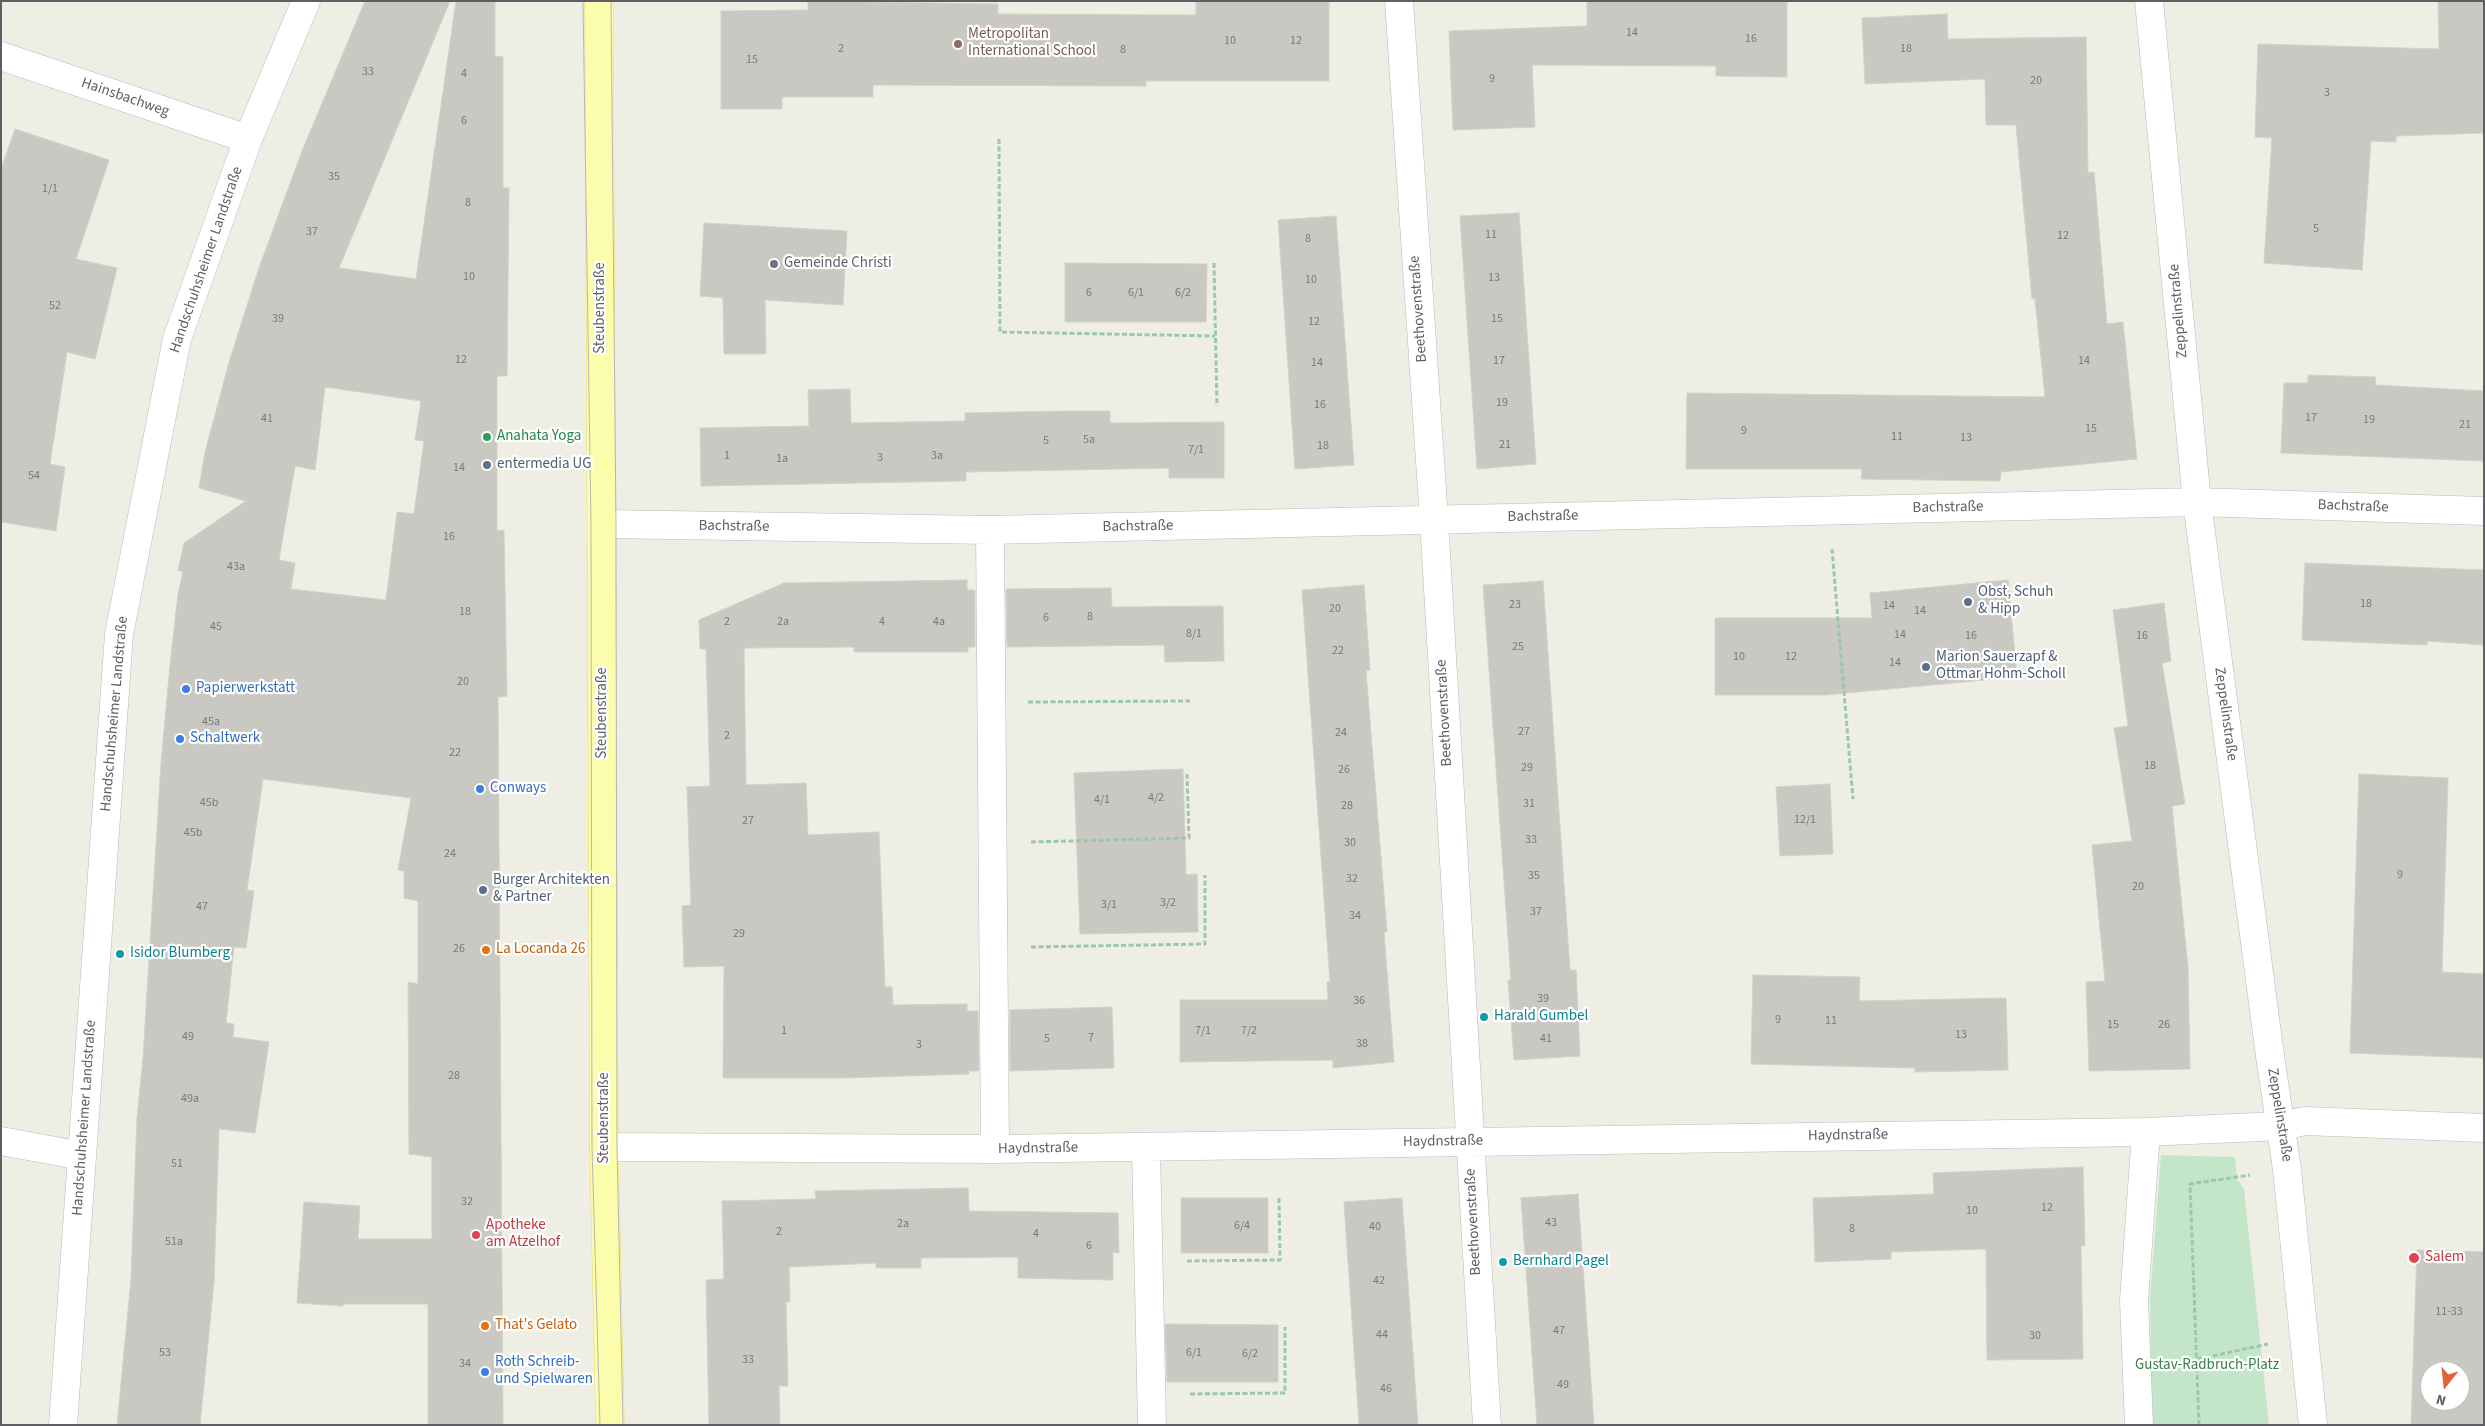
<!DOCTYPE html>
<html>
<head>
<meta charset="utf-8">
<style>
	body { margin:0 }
	#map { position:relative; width:2485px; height:1426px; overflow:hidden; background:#efeee5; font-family:"Source Sans 3",sans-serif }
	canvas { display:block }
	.frame { position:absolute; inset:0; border:2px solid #5d5f65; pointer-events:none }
	.north { position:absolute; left:2420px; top:1361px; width:50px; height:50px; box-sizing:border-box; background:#fff; border:1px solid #bebfc1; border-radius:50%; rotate:196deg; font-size:14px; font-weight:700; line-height:20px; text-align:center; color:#5d5f65 }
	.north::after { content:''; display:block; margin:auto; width:18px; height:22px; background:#e36137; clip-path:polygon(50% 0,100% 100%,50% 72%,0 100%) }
</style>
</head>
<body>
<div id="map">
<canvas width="2485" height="1426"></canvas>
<div class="frame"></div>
<div class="north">N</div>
</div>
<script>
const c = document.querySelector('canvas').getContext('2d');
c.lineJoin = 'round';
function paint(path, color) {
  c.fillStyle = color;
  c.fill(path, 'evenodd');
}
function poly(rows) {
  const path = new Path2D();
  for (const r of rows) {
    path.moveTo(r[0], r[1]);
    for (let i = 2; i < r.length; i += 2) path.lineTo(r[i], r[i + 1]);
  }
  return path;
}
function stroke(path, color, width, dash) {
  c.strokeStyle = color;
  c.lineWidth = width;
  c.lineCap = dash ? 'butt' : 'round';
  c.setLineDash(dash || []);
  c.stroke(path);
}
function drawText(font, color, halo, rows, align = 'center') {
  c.font = font + ' "Source Sans 3",sans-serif';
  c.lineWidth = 4.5;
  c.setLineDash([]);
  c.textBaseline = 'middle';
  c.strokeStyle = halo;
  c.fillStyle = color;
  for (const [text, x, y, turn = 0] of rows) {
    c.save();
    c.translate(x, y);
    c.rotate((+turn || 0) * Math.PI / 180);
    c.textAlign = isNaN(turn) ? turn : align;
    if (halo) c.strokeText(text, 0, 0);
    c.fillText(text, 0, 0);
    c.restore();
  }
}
const green = poly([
	[2161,1155,2235,1157,2237,1179,2244,1189,2269,1425,2152,1425,2150,1299]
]);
const building = poly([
	[365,1,450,1,339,268,416,279,456,1,495,1,495,56,503,57,503,188,509,188,507,376,497,376,497,531,504,530,507,696,498,697,503,1425,428,1425,428,1304,343,1304,343,1306,297,1303,304,1202,360,1206,358,1239,432,1239,432,1157,409,1154,408,982,418,984,418,901,404,898,404,871,398,870,411,798,263,779,247,890,254,891,246,948,234,947,226,1023,234,1024,233,1037,269,1042,255,1133,219,1129,214,1282,200,1425,117,1425,131,1279,137,1118,143,1058,161,763,170,665,178,594,183,572,178,570,184,543,246,501,199,488,205,452,230,359,259,268,302,151,365,1],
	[325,387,421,401,415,440,424,441,414,514,397,512,386,600,291,589,295,563,279,560,295,466,315,470,325,387],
	[808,1,998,4,998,14,1196,15,1196,1,1329,1,1329,81,1146,81,1146,86,873,85,873,97,782,97,782,109,721,109,721,11,808,10,808,1],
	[1587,1,1787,1,1787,77,1716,76,1716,66,1532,65,1535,127,1453,130,1449,31,1587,26,1587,1],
	[2438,1,2484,1,2484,133,2396,136,2396,142,2371,141,2362,270,2264,263,2272,138,2255,137,2258,44,2439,49,2438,1],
	[1947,14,1948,39,2086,37,2088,173,2094,172,2107,324,2123,322,2137,459,2001,472,2000,481,1861,479,1862,469,1686,469,1687,393,2045,397,2035,299,2032,299,2016,125,1986,125,1985,79,1865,84,1862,18,1947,14],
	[15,129,109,160,76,259,117,268,95,359,67,352,50,464,65,467,56,531,1,522,1,169,15,129],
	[1519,213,1536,464,1477,469,1460,216,1519,213],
	[1336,216,1354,465,1295,469,1278,220,1336,216],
	[704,223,847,231,843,305,765,300,766,354,724,354,723,298,700,296,704,223],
	[1065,263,1207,264,1206,322,1065,322,1065,263],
	[2308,375,2376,377,2375,385,2484,391,2484,461,2281,453,2284,383,2308,383,2308,375],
	[850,389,851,423,965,421,965,413,1067,411,1110,411,1110,423,1224,422,1224,478,1169,478,1169,468,966,472,966,481,701,486,700,428,809,426,808,390,850,389],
	[2305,563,2484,570,2484,645,2427,641,2427,645,2302,640,2305,563],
	[967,580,967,590,975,590,975,647,968,647,968,652,854,652,854,647,744,648,746,785,806,783,808,835,879,832,885,987,892,987,893,1005,967,1004,967,1011,978,1011,979,1071,969,1071,969,1074,841,1078,723,1078,724,966,684,967,682,906,691,905,687,787,710,786,706,649,700,649,699,620,784,583,967,580],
	[2008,580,2017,677,1825,695,1715,695,1715,618,1872,618,1870,593,2008,580],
	[1543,581,1570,970,1576,970,1580,1056,1514,1060,1508,980,1511,980,1483,585,1543,581],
	[1364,585,1370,670,1366,671,1387,932,1384,932,1394,1062,1333,1068,1333,1060,1180,1062,1180,1000,1328,1000,1327,982,1330,982,1302,590,1364,585],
	[1111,588,1112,607,1223,606,1224,661,1165,662,1164,645,1007,647,1006,589,1111,588],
	[2164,603,2171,661,2162,663,2185,804,2172,806,2188,968,2190,1069,2089,1071,2086,982,2105,981,2092,845,2132,841,2114,728,2128,726,2113,610,2164,603],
	[1183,769,1186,875,1197,874,1198,932,1080,934,1074,773,1183,769],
	[2359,774,2448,778,2442,972,2484,974,2484,1058,2350,1053,2359,774],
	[1830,784,1833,854,1780,856,1776,787,1830,784],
	[1753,975,1860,977,1859,1001,2006,998,2008,1070,1915,1072,1915,1068,1751,1064,1753,975],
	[1112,1007,1114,1068,1010,1071,1010,1010,1112,1007],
	[2083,1167,2085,1246,2081,1246,2083,1359,1987,1360,1986,1249,1891,1252,1891,1259,1815,1262,1813,1198,1934,1194,1933,1173,2083,1167],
	[968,1188,969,1211,1118,1213,1119,1253,1113,1252,1113,1280,1018,1278,1018,1257,921,1258,921,1268,876,1268,876,1263,789,1267,790,1302,786,1302,788,1386,779,1386,780,1425,709,1425,706,1280,724,1279,722,1201,816,1199,815,1191,968,1188],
	[1578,1194,1594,1425,1537,1425,1521,1198,1578,1194],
	[1181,1198,1268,1198,1268,1253,1181,1253,1181,1198],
	[1402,1198,1418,1425,1359,1425,1344,1202,1402,1198],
	[2417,1250,2484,1252,2484,1425,2411,1425,2417,1250],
	[2430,1371,2460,1371,2460,1401,2430,1401,2430,1371],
	[1165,1324,1278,1325,1278,1382,1167,1382,1165,1324]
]);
const path = poly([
	[999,139,1000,332,1215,336],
	[1214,263,1217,406],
	[1832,549,1853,799],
	[1028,702,1190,701],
	[1031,842,1189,838,1187,774],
	[1031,947,1205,944,1205,875],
	[1187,1261,1280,1260,1279,1197],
	[2198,1359,2268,1344],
	[1190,1394,1285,1393,1285,1327],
	[2199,1425,2190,1184,2250,1175]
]);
const minor = poly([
	[1399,1,1434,520,1487,1425],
	[2149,1,2197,502,2270,1056,2287,1169,2313,1425],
	[1,56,248,139],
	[603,524,990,530,2197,502,2484,511],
	[990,530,995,1149],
	[1,1141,82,1156],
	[604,1147,995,1149,2146,1132,2281,1126,2305,1121,2484,1128],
	[1146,1147,1152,1425],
	[63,1425,119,634,177,339,248,139,306,1],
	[2139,1425,2134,1300,2146,1132]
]);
const major = poly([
	[599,1,604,1147,610,1425]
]);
const tram = poly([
	[583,1,591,526,592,1147,600,1425],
	[611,1,616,525,617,1147,623,1425]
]);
const markers = [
	[958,44,5,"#8d6e63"],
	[774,264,5,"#6b7280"],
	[487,437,5,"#2e9e5b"],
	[487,465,5,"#5c6f8a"],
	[1968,602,5,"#5c6f8a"],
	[1926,667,5,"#5c6f8a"],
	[186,689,5,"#3f7fe0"],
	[180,739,5,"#3f7fe0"],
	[480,789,5,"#3f7fe0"],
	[483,890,5,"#5c6f8a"],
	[486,950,5,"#e8710a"],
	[120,954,5,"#0f9aa8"],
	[1484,1017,5,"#0f9aa8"],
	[476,1235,5,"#e0444e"],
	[2414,1258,6,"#e0444e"],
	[1503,1262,5,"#0f9aa8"],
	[485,1326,5,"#e8710a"],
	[485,1372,5,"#3f7fe0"]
];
const numberNames = [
	["14",1632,33],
	["16",1751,39],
	["10",1230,41],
	["12",1296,41],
	["2",841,49],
	["18",1906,49],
	["8",1123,50],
	["15",752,60],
	["33",368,72],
	["4",464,74],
	["9",1492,79],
	["20",2036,81],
	["3",2327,93],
	["6",464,121],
	["35",334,177],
	["1/1",50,189],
	["8",468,203],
	["5",2316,229],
	["37",312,232],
	["11",1491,235],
	["12",2063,236],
	["8",1308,239],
	["10",469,277],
	["13",1494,278],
	["10",1311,280],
	["6",1089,293],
	["6/1",1136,293],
	["6/2",1183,293],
	["52",55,306],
	["39",278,319],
	["15",1497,319],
	["12",1314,322],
	["12",461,360],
	["17",1499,361],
	["14",2084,361],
	["14",1317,363],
	["19",1502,403],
	["16",1320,405],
	["17",2311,418],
	["41",267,419],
	["19",2369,420],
	["21",2465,425],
	["15",2091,429],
	["9",1744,431],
	["11",1897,437],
	["13",1966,438],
	["5a",1089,440],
	["5",1046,441],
	["21",1505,445],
	["18",1323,446],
	["7/1",1196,450],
	["1",727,456],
	["3a",937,456],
	["3",880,458],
	["1a",782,459],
	["14",459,468],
	["54",34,476],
	["16",449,537],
	["43a",236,567],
	["18",2366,604],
	["23",1515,605],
	["14",1889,606],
	["20",1335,609],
	["14",1920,611],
	["18",465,612],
	["8",1090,617],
	["6",1046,618],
	["2",727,622],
	["2a",783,622],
	["4",882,622],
	["4a",939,622],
	["45",216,627],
	["8/1",1194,634],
	["14",1900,635],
	["16",1971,636],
	["16",2142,636],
	["25",1518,647],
	["22",1338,651],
	["10",1739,657],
	["12",1791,657],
	["14",1895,663],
	["20",463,682],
	["45a",211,722],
	["27",1524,732],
	["24",1341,733],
	["2",727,736],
	["22",455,753],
	["18",2150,766],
	["29",1527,768],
	["26",1344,770],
	["4/2",1156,798],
	["4/1",1102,800],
	["45b",209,803],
	["31",1529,804],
	["28",1347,806],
	["12/1",1805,820],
	["27",748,821],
	["45b",193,833],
	["33",1531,840],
	["30",1350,843],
	["24",450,854],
	["9",2400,875],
	["35",1534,876],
	["32",1352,879],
	["20",2138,887],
	["3/2",1168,903],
	["3/1",1109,905],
	["47",202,907],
	["37",1536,912],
	["34",1355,916],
	["29",739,934],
	["26",459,949],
	["39",1543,999],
	["36",1359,1001],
	["9",1778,1020],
	["11",1831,1021],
	["15",2113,1025],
	["26",2164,1025],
	["1",784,1031],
	["7/1",1203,1031],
	["7/2",1249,1031],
	["13",1961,1035],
	["49",188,1037],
	["7",1091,1038],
	["5",1047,1039],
	["41",1546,1039],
	["38",1362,1044],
	["3",919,1045],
	["28",454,1076],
	["49a",190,1099],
	["51",177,1164],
	["32",467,1202],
	["12",2047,1208],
	["10",1972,1211],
	["43",1551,1223],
	["2a",903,1224],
	["6/4",1242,1226],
	["40",1375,1227],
	["8",1852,1229],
	["2",779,1232],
	["4",1036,1234],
	["51a",174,1242],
	["6",1089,1246],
	["42",1379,1281],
	["11-33",2449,1312],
	["47",1559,1331],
	["44",1382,1335],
	["30",2035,1336],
	["53",165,1353],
	["6/1",1194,1353],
	["6/2",1250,1354],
	["33",748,1360],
	["34",465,1364],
	["49",1563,1385],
	["46",1386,1389]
];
const educationNames = [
	["Metropolitan",968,35],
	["International School",968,52]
];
const streetNames = [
	["Hainsbachweg",125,98,19],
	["Handschuhsheimer Landstraße",207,260,-71],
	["Steubenstraße",601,308,-90],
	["Beethovenstraße",1419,309,-94],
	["Zeppelinstraße",2179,311,-95],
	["Bachstraße",2353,507,2],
	["Bachstraße",1948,508,-1],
	["Bachstraße",1543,517,-1],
	["Bachstraße",734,527,1],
	["Bachstraße",1138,527,-1],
	["Steubenstraße",603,713,-90],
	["Beethovenstraße",1445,713,-93],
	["Handschuhsheimer Landstraße",115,714,-85],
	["Zeppelinstraße",2225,714,82],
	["Zeppelinstraße",2279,1115,81],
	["Handschuhsheimer Landstraße",85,1118,-86],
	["Steubenstraße",605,1118,-90],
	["Haydnstraße",1848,1136,-1],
	["Haydnstraße",1443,1142,-1],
	["Haydnstraße",1038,1149,-1],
	["Beethovenstraße",1474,1222,-93]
];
const worshipNames = [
	["Gemeinde Christi",784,264]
];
const leisureNames = [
	["Anahata Yoga",497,437]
];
const serviceNames = [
	["entermedia UG",497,465],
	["Obst, Schuh",1978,593],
	["& Hipp",1978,610],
	["Marion Sauerzapf &",1936,658],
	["Ottmar Hohm-Scholl",1936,675],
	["Burger Architekten",493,881],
	["& Partner",493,898]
];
const shopNames = [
	["Papierwerkstatt",196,689],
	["Schaltwerk",190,739],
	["Conways",490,789],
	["Roth Schreib-",495,1363],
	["und Spielwaren",495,1380]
];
const foodNames = [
	["La Locanda 26",496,950],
	["That's Gelato",495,1326]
];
const cultureNames = [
	["Isidor Blumberg",130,954],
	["Harald Gumbel",1494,1017],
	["Bernhard Pagel",1513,1262]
];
const healthNames = [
	["Apotheke",486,1226],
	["am Atzelhof",486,1243],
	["Salem",2425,1258]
];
const parkNames = [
	["Gustav-Radbruch-Platz",2207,1366]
];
paint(green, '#c3e5c8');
paint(building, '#cac8c2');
stroke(building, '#d3d1c4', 1);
stroke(minor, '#b8b9be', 29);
stroke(major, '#ecdc61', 29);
stroke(path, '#9cc6af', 3, [5, 2.5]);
stroke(minor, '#fff', 28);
stroke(major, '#fcfcad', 28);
stroke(tram, '#b6b6b7', 1);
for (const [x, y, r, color] of markers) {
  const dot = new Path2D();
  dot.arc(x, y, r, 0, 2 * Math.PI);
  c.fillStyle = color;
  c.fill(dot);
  stroke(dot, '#fff', 2);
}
drawText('12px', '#78797c', null, numberNames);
drawText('15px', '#785e54', '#fff', educationNames, 'left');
drawText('15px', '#5d5f65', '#fff', streetNames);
drawText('15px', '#5b616d', '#fff', worshipNames, 'left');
drawText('15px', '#27864d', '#fff', leisureNames, 'left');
drawText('15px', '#4e5e75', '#fff', serviceNames, 'left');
drawText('15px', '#366cbe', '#fff', shopNames, 'left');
drawText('15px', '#c56008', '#fff', foodNames, 'left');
drawText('15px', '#0d838f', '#fff', cultureNames, 'left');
drawText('15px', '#be3a42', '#fff', healthNames, 'left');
drawText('15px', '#388147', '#fff', parkNames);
</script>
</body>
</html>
